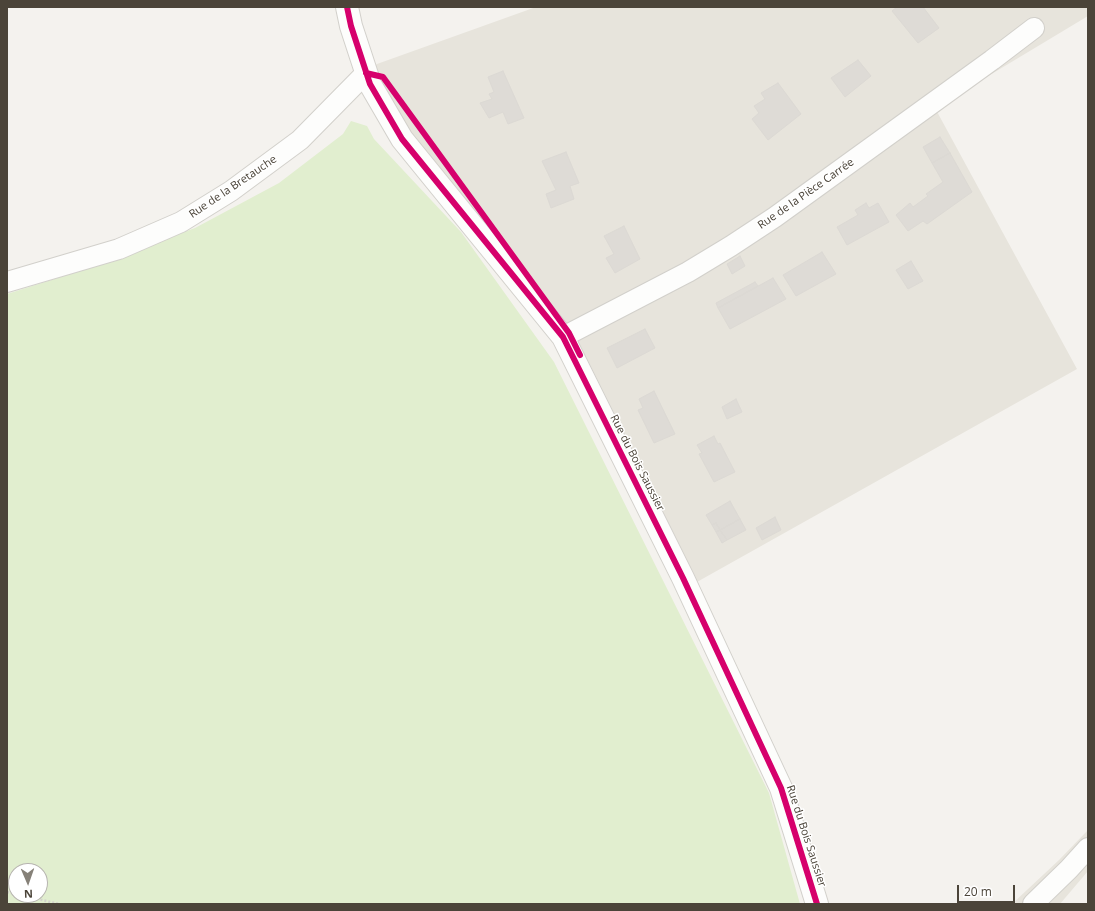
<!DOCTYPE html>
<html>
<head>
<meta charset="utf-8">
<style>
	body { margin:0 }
	#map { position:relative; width:1095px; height:911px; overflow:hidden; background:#f4f2ee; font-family:"Open Sans",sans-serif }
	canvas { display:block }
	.frame { position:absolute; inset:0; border:8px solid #4b4439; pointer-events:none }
	.north { position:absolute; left:8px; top:863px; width:40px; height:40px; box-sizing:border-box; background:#fff; border:1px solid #b7b4b0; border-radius:50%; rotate:178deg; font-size:11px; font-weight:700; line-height:16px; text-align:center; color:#4b4439 }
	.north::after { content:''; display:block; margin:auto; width:14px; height:18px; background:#868178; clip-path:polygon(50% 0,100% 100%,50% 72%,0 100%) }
	.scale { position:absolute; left:957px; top:885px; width:58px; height:18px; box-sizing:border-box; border:2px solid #4b4439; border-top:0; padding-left:5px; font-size:12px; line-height:14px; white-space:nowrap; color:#4b4439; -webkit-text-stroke:3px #fff; paint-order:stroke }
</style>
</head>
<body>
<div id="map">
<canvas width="1095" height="911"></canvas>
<div class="frame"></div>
<div class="north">N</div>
<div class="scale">20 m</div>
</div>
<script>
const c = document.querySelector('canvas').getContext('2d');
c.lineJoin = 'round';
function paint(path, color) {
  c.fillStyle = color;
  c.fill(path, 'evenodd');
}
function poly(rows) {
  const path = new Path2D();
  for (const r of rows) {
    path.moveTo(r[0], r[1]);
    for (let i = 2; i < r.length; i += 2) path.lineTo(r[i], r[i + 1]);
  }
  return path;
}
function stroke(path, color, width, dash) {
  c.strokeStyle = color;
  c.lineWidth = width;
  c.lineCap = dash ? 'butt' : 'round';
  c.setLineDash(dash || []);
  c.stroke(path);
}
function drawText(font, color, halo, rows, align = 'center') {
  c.font = font + ' "Open Sans",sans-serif';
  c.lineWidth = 3;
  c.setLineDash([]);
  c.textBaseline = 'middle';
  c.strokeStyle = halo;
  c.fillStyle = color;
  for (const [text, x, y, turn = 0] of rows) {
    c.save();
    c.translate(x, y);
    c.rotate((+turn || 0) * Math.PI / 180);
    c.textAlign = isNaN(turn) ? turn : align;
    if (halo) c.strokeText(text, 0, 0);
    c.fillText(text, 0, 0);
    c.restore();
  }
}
const residential = poly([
	[536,7,1088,7,1088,16,935,108,1077,369,688,587,563,337,366,73,377,64],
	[1088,830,1088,871,1060,904,1012,904,1059,860]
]);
const green = poly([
	[351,121,367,126,374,139,461,232,554,362,769,793,800,904,7,904,7,294,67,275,195,228,279,183,343,134],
	[16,871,40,871,40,895,16,895]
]);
const building = poly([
	[897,7,923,7,939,28,918,43,892,11,897,7],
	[858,60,871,76,845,97,831,78,858,60],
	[503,71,524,118,508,124,503,112,489,118,480,103,492,99,489,94,494,92,488,77,503,71],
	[778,83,801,114,768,140,752,119,759,113,754,106,765,99,761,93,778,83],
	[940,137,950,153,932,163,923,147,940,137],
	[566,152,579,183,570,186,574,199,551,208,546,194,556,190,542,161,566,152],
	[950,153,972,192,927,224,923,221,908,231,896,215,910,203,913,207,928,196,926,194,943,182,932,163,950,153],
	[866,203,869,208,878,203,889,222,847,245,837,227,858,215,855,210,866,203],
	[624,226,640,259,615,273,606,258,614,254,604,236,624,226],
	[822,252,836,274,796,296,783,275,822,252],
	[740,256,745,266,732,274,727,264,740,256],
	[911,261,923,281,908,289,896,270,911,261],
	[773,278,786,299,730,329,718,308,773,278],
	[755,282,758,286,718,308,716,303,755,282],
	[645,329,655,348,617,368,607,348,645,329],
	[654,391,675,434,654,443,638,410,643,408,639,399,654,391],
	[736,399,742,412,727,419,722,407,736,399],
	[714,436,718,444,720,443,735,472,714,482,699,454,702,453,697,445,714,436],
	[730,501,740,519,720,530,716,523,712,525,706,515,730,501],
	[775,517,781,530,762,540,756,528,775,517],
	[740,519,746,530,727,540,720,530,740,519],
	[716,523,720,530,716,532,712,525,716,523],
	[720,530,727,540,722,543,716,532,720,530]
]);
const path = poly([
	[7,892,16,894],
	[21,895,59,904]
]);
const minor = poly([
	[7,282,119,249,181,222,231,191,300,140,366,73],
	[563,337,688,272,731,246,775,217,992,60,1034,28],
	[1033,904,1069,869,1088,848]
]);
const tertiary = poly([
	[347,7,351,26,370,84,402,139,563,337,683,578,781,788,817,904]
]);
const cycleway = poly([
	[347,7,351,26,370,84,402,139,563,337,683,578,781,788,817,904],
	[366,73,383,77,569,333,580,355]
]);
const streetNames = [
	["Rue de la Bretauche",233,187,-34],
	["Rue de la Pièce Carrée",806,194,-35],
	["Rue du Bois Saussier",637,463,63],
	["Rue du Bois Saussier",806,836,72]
];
paint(residential, '#e7e4dc');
paint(green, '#e1eecf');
paint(building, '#dedbd6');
stroke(building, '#dcd9d4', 1);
stroke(minor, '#d2d0cb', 22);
stroke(tertiary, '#d2d0cb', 24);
stroke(path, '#d3d2cc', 2.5, [2, 2]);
stroke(minor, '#fdfdfc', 20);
stroke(tertiary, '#fdfdfc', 22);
stroke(cycleway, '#d6006c', 6);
drawText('11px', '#4b4439', '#fff', streetNames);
</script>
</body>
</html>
